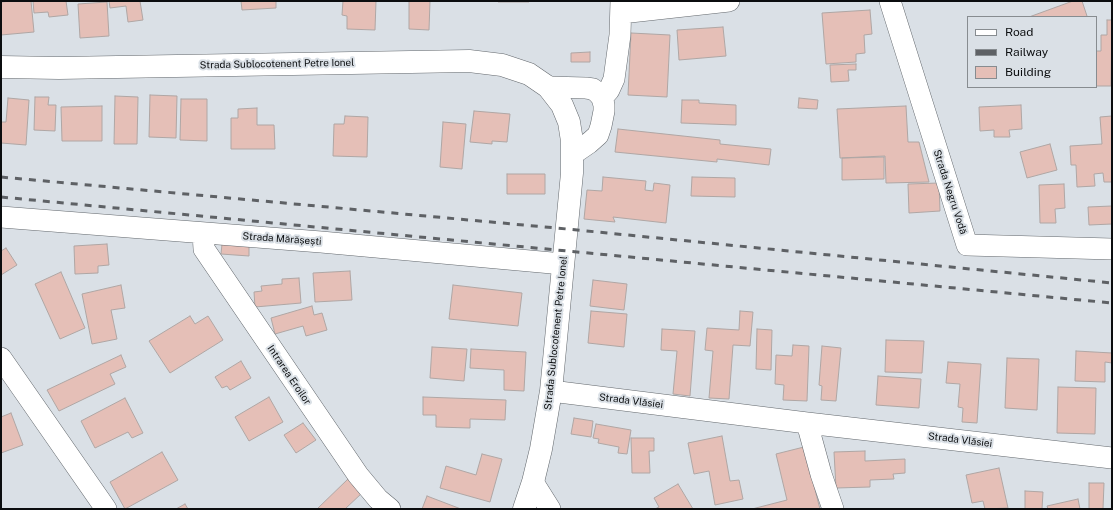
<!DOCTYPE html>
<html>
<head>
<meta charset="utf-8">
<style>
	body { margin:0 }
	#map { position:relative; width:1113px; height:510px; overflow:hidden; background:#dae0e6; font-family:"Public Sans",sans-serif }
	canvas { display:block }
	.frame { position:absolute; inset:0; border:2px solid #0b0d0f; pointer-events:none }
	.legend { position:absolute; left:967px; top:16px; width:130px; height:72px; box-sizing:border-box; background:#dae0e6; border:1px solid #878c90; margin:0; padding:5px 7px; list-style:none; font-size:12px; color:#0b0d0f }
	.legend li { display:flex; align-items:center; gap:8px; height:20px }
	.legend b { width:20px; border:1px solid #878c90 }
</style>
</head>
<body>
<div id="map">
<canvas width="1113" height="510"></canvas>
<div class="frame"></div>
<ul class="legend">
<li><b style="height:5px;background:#fff"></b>Road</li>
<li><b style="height:5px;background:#5e6165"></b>Railway</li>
<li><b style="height:11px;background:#e5bfb7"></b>Building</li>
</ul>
</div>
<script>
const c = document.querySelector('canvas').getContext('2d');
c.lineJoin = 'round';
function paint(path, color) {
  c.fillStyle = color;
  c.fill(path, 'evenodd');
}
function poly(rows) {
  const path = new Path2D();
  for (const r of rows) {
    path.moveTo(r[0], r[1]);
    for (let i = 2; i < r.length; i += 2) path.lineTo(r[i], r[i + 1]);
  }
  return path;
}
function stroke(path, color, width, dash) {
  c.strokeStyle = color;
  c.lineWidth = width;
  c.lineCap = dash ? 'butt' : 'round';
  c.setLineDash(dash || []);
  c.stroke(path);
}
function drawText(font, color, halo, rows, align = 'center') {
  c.font = font + ' "Public Sans",sans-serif';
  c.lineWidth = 4;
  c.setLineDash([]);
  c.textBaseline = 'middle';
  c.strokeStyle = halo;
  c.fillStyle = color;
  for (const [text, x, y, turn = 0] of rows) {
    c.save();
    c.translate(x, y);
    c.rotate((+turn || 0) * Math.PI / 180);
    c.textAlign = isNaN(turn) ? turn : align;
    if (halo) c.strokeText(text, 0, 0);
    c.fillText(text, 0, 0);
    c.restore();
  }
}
const building = poly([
	[12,1,31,1,34,32,1,35,1,2,12,1],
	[33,1,66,1,68,15,49,17,48,12,34,13,33,1],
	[109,1,140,1,143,20,128,22,126,6,110,8,109,1],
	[241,1,276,1,276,8,242,10,241,1],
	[343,1,376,1,375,30,347,29,347,16,342,15,343,1],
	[409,1,430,1,429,30,409,29,409,1],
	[498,1,529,1,529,2,498,2,498,1],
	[1073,1,1082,1,1087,16,1084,17,1029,17,1073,1],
	[107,2,109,36,80,38,78,4,107,2],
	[870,10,872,34,864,35,865,53,856,54,856,62,826,64,822,13,870,10],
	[1107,20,1112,20,1111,86,1096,86,1096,51,1101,51,1101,35,1107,35,1107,20],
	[723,27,726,56,679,60,677,30,723,27],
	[631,33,670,35,667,97,628,95,631,33],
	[590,52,590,62,571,62,571,53,590,52],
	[856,64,856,70,848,70,849,81,831,82,830,65,856,64],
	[150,95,177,96,176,138,149,137,150,95],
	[115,96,138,97,137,144,114,144,115,96],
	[35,97,49,97,48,105,56,105,55,131,34,130,35,97],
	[8,98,29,100,26,145,1,143,1,122,6,122,8,98],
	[799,98,818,100,817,109,798,108,799,98],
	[181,99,207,99,207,141,180,140,181,99],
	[682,100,699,100,699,103,736,105,736,125,681,123,682,100],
	[1021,105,1022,129,1009,130,1010,137,994,137,994,130,980,131,979,107,1021,105],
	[102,106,102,141,62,141,61,107,102,106],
	[906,106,908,142,919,142,929,182,886,183,885,156,840,158,837,109,906,106],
	[257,108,257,125,274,125,275,149,231,149,231,118,238,118,238,109,257,108],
	[474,111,510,114,507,142,492,141,492,144,470,142,474,111],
	[345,116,368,117,367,157,333,156,334,124,344,124,345,116],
	[1112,116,1112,182,1104,182,1103,173,1094,174,1095,186,1077,187,1076,165,1071,165,1070,146,1102,144,1100,117,1112,116],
	[443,122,466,124,462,169,440,167,443,122],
	[618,129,720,140,720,144,771,149,769,165,717,159,717,162,615,152,618,129],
	[1050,144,1057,170,1027,178,1020,152,1050,144],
	[884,157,884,179,842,180,842,158,884,157],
	[507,174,545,174,545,194,507,194,507,174],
	[603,177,646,181,645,190,653,191,654,183,670,185,666,223,613,217,615,222,584,219,587,190,602,191,603,177],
	[692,177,735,178,735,197,691,196,692,177],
	[939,183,940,211,909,213,908,184,939,183],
	[1064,184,1065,208,1055,209,1056,223,1040,223,1039,185,1064,184],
	[1112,206,1112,224,1089,225,1088,207,1112,206],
	[107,244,109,265,98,266,98,273,75,274,74,246,107,244],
	[222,244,249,246,249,256,221,254,222,244],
	[6,248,17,265,1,275,1,251,6,248],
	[350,271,352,300,315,302,313,273,350,271],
	[61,272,85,328,60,339,35,284,61,272],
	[299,278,301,303,255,307,254,292,262,291,261,286,282,284,282,279,299,278],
	[593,280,627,284,624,310,590,306,593,280],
	[121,285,125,308,111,310,117,339,92,344,82,294,121,285],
	[453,285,522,293,518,326,449,319,453,285],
	[312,306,314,315,322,313,327,330,306,336,303,326,275,334,271,318,312,306],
	[591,311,627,314,624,347,588,343,591,311],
	[740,311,753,312,750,346,733,345,729,399,709,398,713,351,705,350,707,328,739,330,740,311],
	[190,316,195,324,208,316,223,340,170,373,149,341,190,316],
	[662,329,695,331,690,396,673,394,677,351,661,350,662,329],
	[757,329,772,330,771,370,756,369,757,329],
	[886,340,924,341,922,373,885,372,886,340],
	[793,345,809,346,807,401,783,400,784,385,775,384,776,355,792,356,793,345],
	[822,346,841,348,836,401,821,400,822,386,819,385,822,346],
	[432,347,467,349,464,381,430,378,432,347],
	[471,349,526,352,524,391,504,390,504,370,470,368,471,349],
	[1076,351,1112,353,1112,363,1105,362,1105,382,1075,381,1076,351],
	[121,355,126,367,110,374,115,384,59,411,47,390,121,355],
	[1007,358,1039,359,1037,410,1005,408,1007,358],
	[241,361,251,378,230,390,227,386,222,388,215,377,241,361],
	[948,362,981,364,977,423,962,422,963,408,958,407,960,384,946,383,948,362],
	[878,376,921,379,919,408,876,405,878,376],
	[1058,387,1096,388,1095,434,1057,433,1058,387],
	[269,397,283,422,249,441,235,417,269,397],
	[423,397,506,400,505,420,470,419,470,428,436,427,436,415,423,415,423,397],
	[125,398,143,433,132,438,128,432,95,448,81,421,125,398],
	[11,413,23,445,1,453,1,417,11,413],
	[574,418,593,421,591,437,571,434,574,418],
	[303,423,316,440,296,453,284,435,303,423],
	[596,424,631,430,627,454,618,453,619,447,598,443,599,439,593,438,596,424],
	[722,436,730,481,739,480,743,499,715,505,709,471,694,474,688,443,722,436],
	[631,438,654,438,654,451,649,451,650,473,632,473,631,438],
	[804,447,820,509,752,509,787,500,776,454,804,447],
	[865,451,865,461,905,459,905,473,893,474,894,479,870,480,870,487,836,488,834,452,865,451],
	[162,452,178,480,125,509,110,482,162,452],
	[482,454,502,459,490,502,440,488,446,466,476,475,482,454],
	[999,468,1008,508,985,509,983,501,972,503,966,475,999,468],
	[348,479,362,493,345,509,317,509,348,479],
	[1089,483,1104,483,1103,509,1089,509,1089,483],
	[678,484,693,509,655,509,659,507,654,498,678,484],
	[1025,491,1043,492,1042,509,1025,509,1025,491],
	[427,496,461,509,422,509,427,496],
	[1078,499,1080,509,1048,509,1047,506,1078,499],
	[185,504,188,509,176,509,185,504]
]);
const minor = poly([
	[890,1,967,245,1112,249],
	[621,13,729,1],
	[548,87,586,88,593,89,598,93,602,98,604,105,604,111,601,126,598,135,589,143,573,154],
	[602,98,609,90,614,79,620,35,621,1],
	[1,217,321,242,563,264],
	[203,233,204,249,358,475,378,499,390,509],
	[1,358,106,509],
	[551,391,807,423,1112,458],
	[807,423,821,474,833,509],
	[533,482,550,509]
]);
const major = poly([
	[1,67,59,68,469,61,502,65,529,74,548,87,562,105,569,122,572,141,572,173,551,391,541,449,533,482,524,509]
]);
const rail = poly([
	[1,177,567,229,1112,283],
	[1,197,1112,303]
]);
const streetNames = [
	["Strada Sublocotenent Petre Ionel",277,64,-1],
	["Strada Negru Vodă",950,192,72],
	["Strada Mărășești",282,239,4],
	["Strada Sublocotenent Petre Ionel",556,333,-84],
	["Intrarea Eroilor",289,375,56],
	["Strada Vlăsiei",631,401,7],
	["Strada Vlăsiei",960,440,7]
];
paint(building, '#e5bfb7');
stroke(building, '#afa6a4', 1);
stroke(minor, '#63686d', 22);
stroke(major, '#63686d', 23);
stroke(minor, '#fff', 21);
stroke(major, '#fff', 22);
stroke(rail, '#5e6165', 3, [7, 7]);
drawText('10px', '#0b0d0f', '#dae0e6', streetNames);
</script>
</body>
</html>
